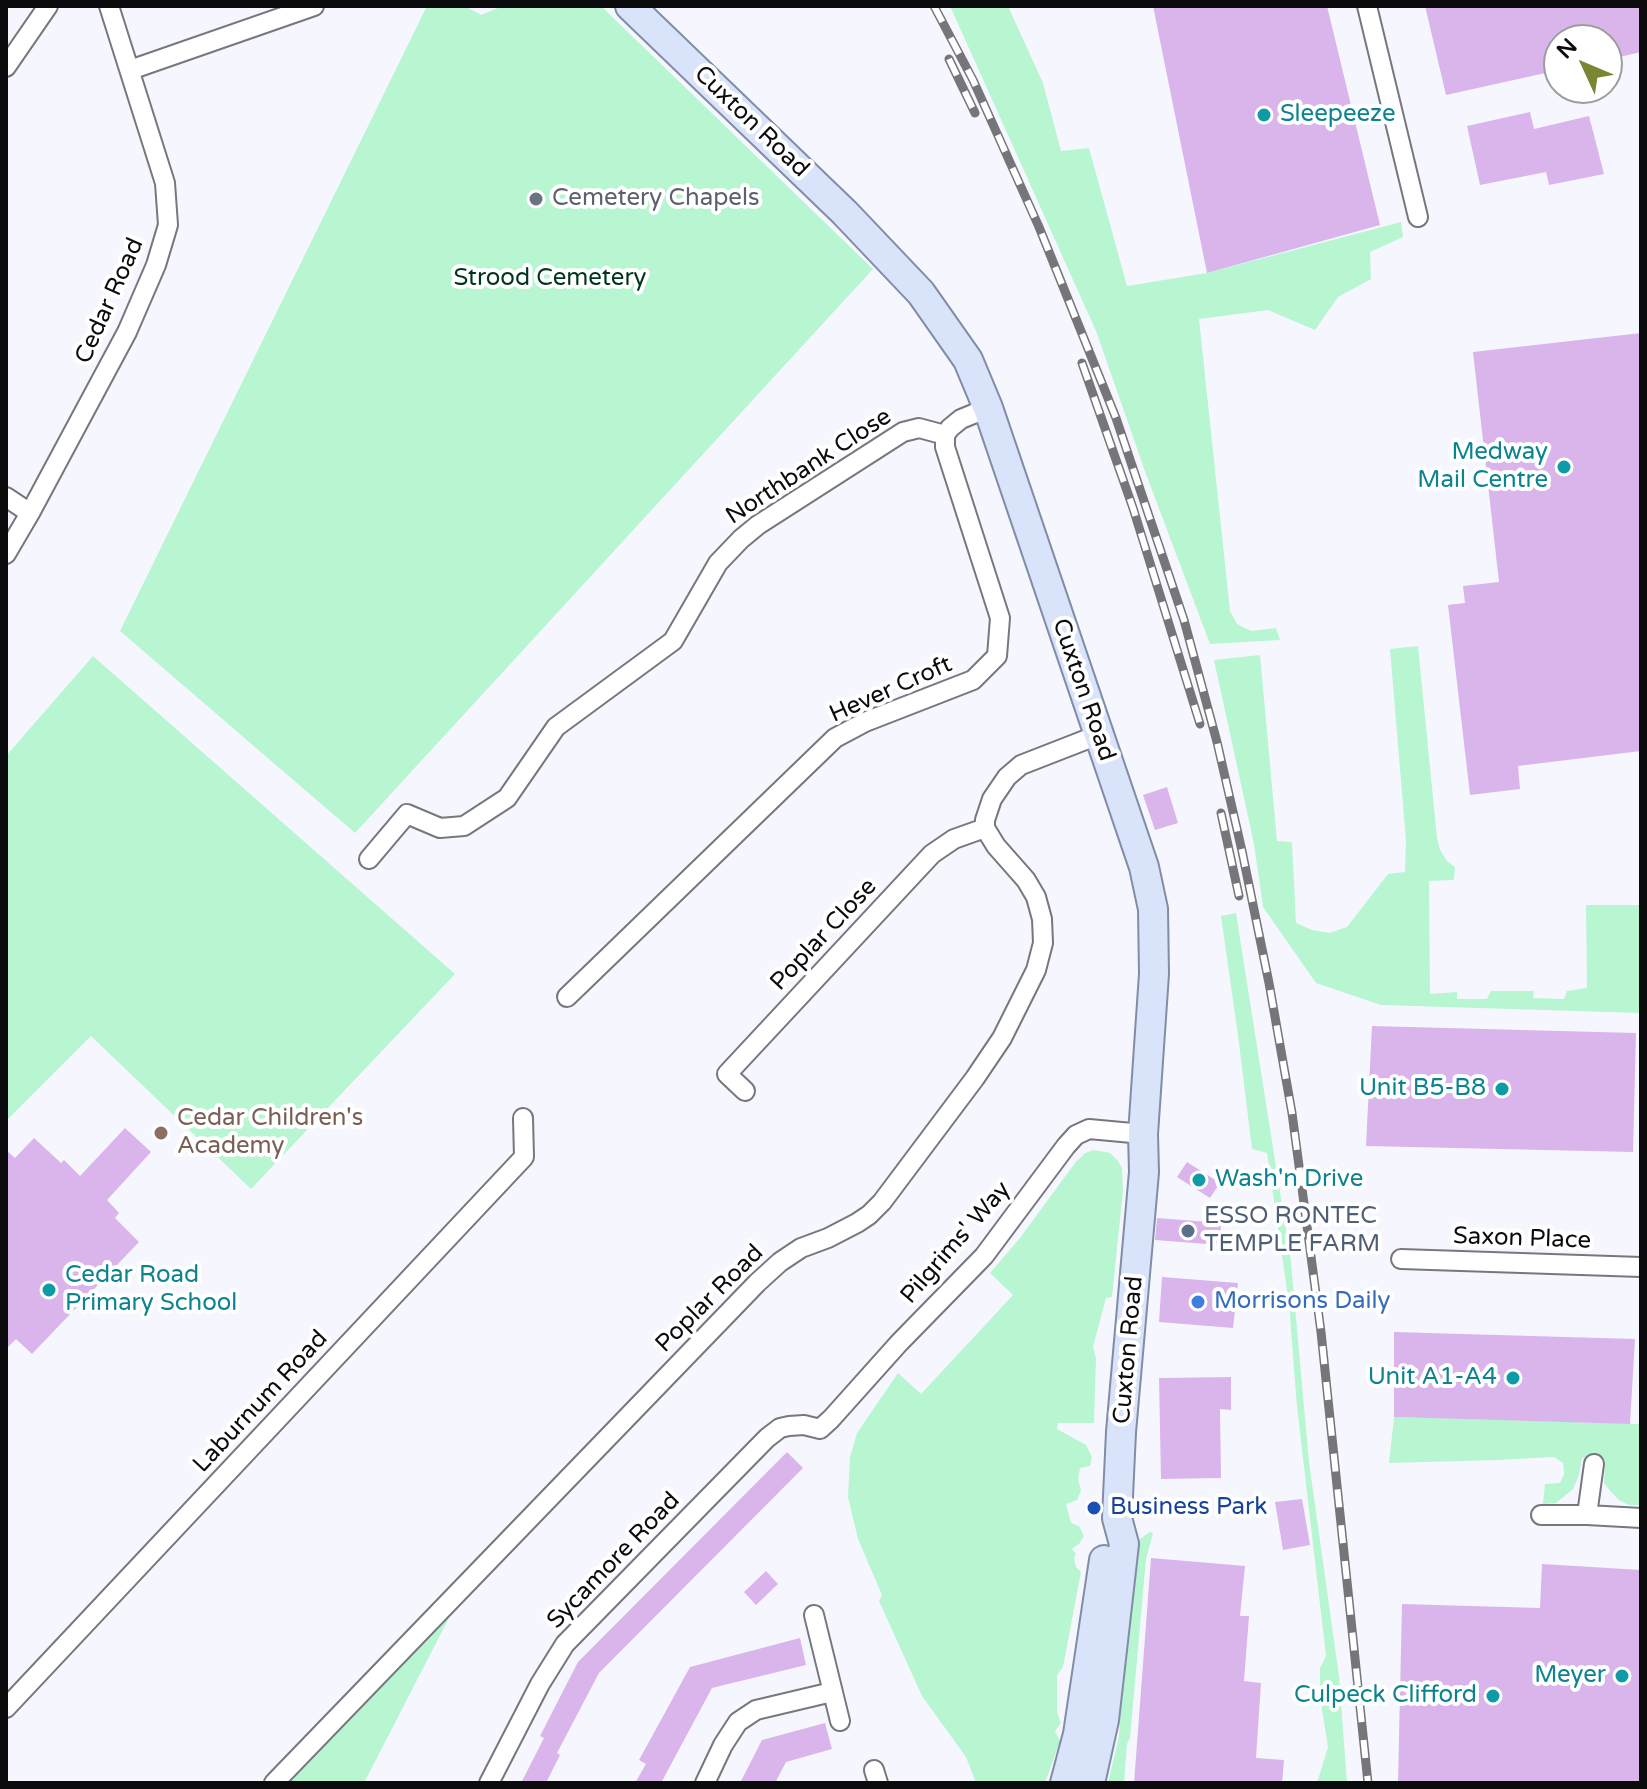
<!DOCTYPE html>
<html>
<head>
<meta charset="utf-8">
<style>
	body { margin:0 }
	#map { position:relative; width:1647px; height:1789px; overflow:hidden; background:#f6f7fe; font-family:"Varela Round",sans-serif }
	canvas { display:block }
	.frame { position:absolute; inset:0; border:8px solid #0b0b0e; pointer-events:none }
	.north { position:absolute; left:1543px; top:24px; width:80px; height:80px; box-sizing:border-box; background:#fff; border:2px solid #9d9d9f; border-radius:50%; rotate:314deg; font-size:22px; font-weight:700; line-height:32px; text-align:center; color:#0b0b0e }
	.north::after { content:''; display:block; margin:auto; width:28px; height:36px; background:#7b8532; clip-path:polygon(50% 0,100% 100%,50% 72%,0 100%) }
</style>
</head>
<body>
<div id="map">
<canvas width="1647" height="1789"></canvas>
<div class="frame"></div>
<div class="north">N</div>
</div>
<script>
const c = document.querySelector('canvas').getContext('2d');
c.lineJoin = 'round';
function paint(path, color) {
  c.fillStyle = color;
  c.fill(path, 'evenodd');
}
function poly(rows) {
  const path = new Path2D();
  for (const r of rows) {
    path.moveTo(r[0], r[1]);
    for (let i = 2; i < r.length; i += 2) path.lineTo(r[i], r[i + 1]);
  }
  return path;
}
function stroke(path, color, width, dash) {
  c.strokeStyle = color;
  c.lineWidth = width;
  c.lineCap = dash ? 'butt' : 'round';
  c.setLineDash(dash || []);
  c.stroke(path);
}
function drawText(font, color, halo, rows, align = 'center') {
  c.font = font + ' "Varela Round",sans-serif';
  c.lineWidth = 8;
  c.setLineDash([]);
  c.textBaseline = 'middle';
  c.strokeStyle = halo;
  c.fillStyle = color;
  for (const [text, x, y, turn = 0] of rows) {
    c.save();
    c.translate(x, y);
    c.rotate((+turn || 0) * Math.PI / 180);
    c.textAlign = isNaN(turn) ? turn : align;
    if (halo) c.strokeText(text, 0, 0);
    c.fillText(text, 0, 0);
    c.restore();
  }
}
const green = poly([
	[427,6,465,6,481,15,498,8,527,6,601,6,873,269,355,833,120,631],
	[950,6,1008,6,1043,83,1061,151,1089,148,1127,286,1207,273,1401,222,1403,237,1370,252,1371,279,1338,297,1315,330,1268,310,1199,319,1230,611,1237,624,1251,631,1276,628,1280,640,1210,644,1146,474,1096,331],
	[1418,646,1437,838,1440,850,1447,861,1455,867,1454,880,1429,881,1430,994,1457,992,1457,999,1487,999,1491,991,1534,991,1533,998,1564,999,1567,991,1587,988,1586,905,1641,905,1641,1013,1381,1005,1316,983,1263,907,1254,844,1214,660,1260,655,1277,841,1292,842,1296,923,1312,930,1329,933,1347,927,1388,874,1405,872,1406,840,1390,649],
	[93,656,455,974,251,1189,91,1036,6,1121,6,756],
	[1236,913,1291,1262,1309,1462,1339,1676,1347,1783,1317,1783,1328,1747,1320,1697,1320,1668,1326,1656,1297,1407,1289,1304,1267,1153,1252,1149,1239,1043,1221,916],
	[1094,1150,1110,1153,1118,1161,1122,1168,1123,1191,1112,1297,1106,1298,1093,1347,1096,1358,1094,1423,1058,1423,1057,1429,1086,1445,1092,1457,1090,1466,1080,1468,1078,1479,1081,1490,1077,1500,1066,1504,1071,1523,1079,1526,1084,1536,1079,1544,1072,1549,1076,1554,1074,1558,1076,1567,1081,1572,1063,1667,1057,1675,1057,1712,1061,1723,1055,1731,1060,1741,1045,1783,976,1783,966,1757,922,1696,879,1601,882,1595,858,1539,848,1497,850,1457,857,1433,898,1373,921,1394,1013,1295,990,1273,1020,1238,1075,1163,1085,1153],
	[1394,1417,1641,1424,1641,1505,1629,1505,1619,1500,1611,1492,1604,1483,1605,1460,1582,1458,1579,1475,1573,1489,1556,1503,1543,1504,1545,1484,1560,1483,1564,1474,1563,1463,1554,1457,1499,1460,1389,1463],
	[1150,1532,1153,1533,1146,1559,1130,1738,1127,1744,1124,1783,1108,1783,1119,1736,1131,1545],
	[452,1612,364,1783,286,1783,333,1732]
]);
const building = poly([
	[1153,6,1327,6,1380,225,1207,273],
	[1425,6,1641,6,1641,52,1607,60,1607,40,1559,40,1559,70,1446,95],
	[1530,112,1534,129,1589,116,1604,174,1549,185,1546,172,1480,185,1467,126],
	[1641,333,1641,751,1518,766,1520,789,1470,795,1448,605,1465,603,1463,586,1499,582,1473,352],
	[1167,787,1178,823,1155,830,1143,795],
	[1372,1026,1636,1033,1633,1152,1366,1146],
	[125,1128,151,1152,107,1200,119,1213,115,1218,139,1242,32,1354,16,1339,6,1349,6,1150,15,1158,34,1138,61,1163,64,1160,80,1176],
	[1187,1162,1220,1183,1210,1198,1177,1177],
	[1157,1218,1221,1223,1220,1245,1155,1240],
	[1162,1277,1238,1283,1233,1328,1159,1322],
	[1394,1332,1635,1339,1630,1424,1394,1417],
	[1231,1377,1231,1410,1220,1409,1221,1478,1161,1479,1159,1378],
	[787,1452,803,1468,599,1673,557,1753,560,1755,546,1783,521,1783,544,1738,540,1736,578,1662],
	[1302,1499,1310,1545,1283,1550,1275,1502],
	[1151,1558,1245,1566,1240,1616,1249,1616,1244,1681,1261,1683,1256,1758,1284,1760,1282,1783,1134,1783],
	[1542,1564,1641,1570,1641,1783,1398,1783,1402,1604,1540,1608],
	[766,1571,778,1584,756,1605,744,1592],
	[800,1638,806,1665,712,1688,661,1783,635,1783,646,1764,639,1760,690,1667],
	[825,1723,832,1749,786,1762,775,1783,740,1783,762,1740]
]);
const minor = poly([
	[1367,6,1418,217],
	[6,67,48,6],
	[130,70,314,6],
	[6,497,30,513],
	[6,554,30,513,127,332,156,265,168,225,165,183,109,6],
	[369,859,407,814,440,828,464,826,507,798,556,727,673,641,718,563,741,539,758,525,903,432,919,428,945,435],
	[567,997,835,738,865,722,973,680,997,656,1000,618,945,447,945,435,950,428,961,419,988,408],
	[745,1091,727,1074,932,854,954,839,985,828],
	[1401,1259,1641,1267],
	[1594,1464,1587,1515,1641,1518],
	[1541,1515,1587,1515],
	[814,1615,840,1721],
	[6,1708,524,1157,523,1118],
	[874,1770,878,1783],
	[274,1783,757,1283,780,1262,801,1248,828,1238,857,1223,869,1215,882,1202,975,1078,1002,1038,1036,970,1043,943,1042,919,1036,897,1026,880,996,846,985,828,985,820,992,799,1007,777,1021,765,1098,735],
	[489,1783,540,1684,565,1644,767,1438,780,1428,789,1426,804,1425,820,1429,831,1419,899,1343,984,1256,1066,1146,1076,1135,1089,1129,1143,1134],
	[705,1783,723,1745,738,1722,756,1710,832,1692]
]);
const primary = poly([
	[630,6,845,213,921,293,968,360,988,408,1144,867,1153,909,1154,974,1143,1134,1144,1172,1121,1432,1117,1518,1124,1544,1104,1720,1090,1783],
	[1065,1783,1078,1734,1104,1560]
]);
const rail = poly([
	[934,6,973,80,1039,227,1116,418,1184,620,1217,742,1242,851,1269,983,1292,1113,1321,1332,1368,1783],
	[949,59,975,113],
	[1082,363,1133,508,1200,724],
	[1221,813,1239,896]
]);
const markers = [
	[1264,115,8,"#0f9aa8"],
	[536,199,8,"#6b7280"],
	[1564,467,8,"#0f9aa8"],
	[1502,1089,8,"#0f9aa8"],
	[161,1133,8,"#8d6e63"],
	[1199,1180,8,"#0f9aa8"],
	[1188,1231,8,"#5c6f8a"],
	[49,1290,8,"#0f9aa8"],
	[1198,1302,8,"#3f7fe0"],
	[1513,1378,8,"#0f9aa8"],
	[1094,1508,8,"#1a4fb4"],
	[1622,1676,8,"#0f9aa8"],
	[1493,1696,8,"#0f9aa8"]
];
const cultureNames = [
	["Sleepeeze",1280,115,"left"],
	["Medway",1548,453],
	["Mail Centre",1548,481],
	["Unit B5-B8",1486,1089],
	["Wash'n Drive",1215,1180,"left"],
	["Cedar Road",65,1276,"left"],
	["Primary School",65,1304,"left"],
	["Unit A1-A4",1497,1378],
	["Meyer",1606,1676],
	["Culpeck Clifford",1477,1696]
];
const streetNames = [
	["Cuxton Road",751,122,44],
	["Cedar Road",110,301,-66],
	["Northbank Close",809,467,-33],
	["Hever Croft",891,690,-24],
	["Cuxton Road",1083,690,71],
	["Poplar Close",824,935,-47],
	["Saxon Place",1522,1239,2],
	["Pilgrims' Way",956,1243,-49],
	["Poplar Road",710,1299,-45],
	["Cuxton Road",1129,1350,-85],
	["Laburnum Road",261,1402,-47],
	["Sycamore Road",614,1561,-46]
];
const worshipNames = [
	["Cemetery Chapels",552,199]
];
const parkNames = [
	["Strood Cemetery",550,279]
];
const educationNames = [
	["Cedar Children's",177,1119],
	["Academy",177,1147]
];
const serviceNames = [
	["ESSO RONTEC",1204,1217],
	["TEMPLE FARM",1204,1245]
];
const shopNames = [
	["Morrisons Daily",1214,1302]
];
const transitNames = [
	["Business Park",1110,1508]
];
paint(green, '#b7f6d1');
paint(building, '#d9b5ec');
stroke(minor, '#76777f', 22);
stroke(primary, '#818ca6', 32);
stroke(minor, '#fff', 18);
stroke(primary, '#d9e4fb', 28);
stroke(rail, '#75757a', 9);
stroke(rail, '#fff', 6, [18]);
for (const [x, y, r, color] of markers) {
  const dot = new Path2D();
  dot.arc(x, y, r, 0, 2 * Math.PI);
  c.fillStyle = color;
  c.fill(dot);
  stroke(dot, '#fff', 3);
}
drawText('24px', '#0d838f', '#fff', cultureNames, 'right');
drawText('24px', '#0b0b0e', '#fff', streetNames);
drawText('24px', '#5b616d', '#fff', worshipNames, 'left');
drawText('24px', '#00341d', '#fff', parkNames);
drawText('24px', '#785e54', '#fff', educationNames, 'left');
drawText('24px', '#4e5e75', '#fff', serviceNames, 'left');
drawText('24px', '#366cbe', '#fff', shopNames, 'left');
drawText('24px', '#164399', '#fff', transitNames, 'left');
</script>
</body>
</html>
